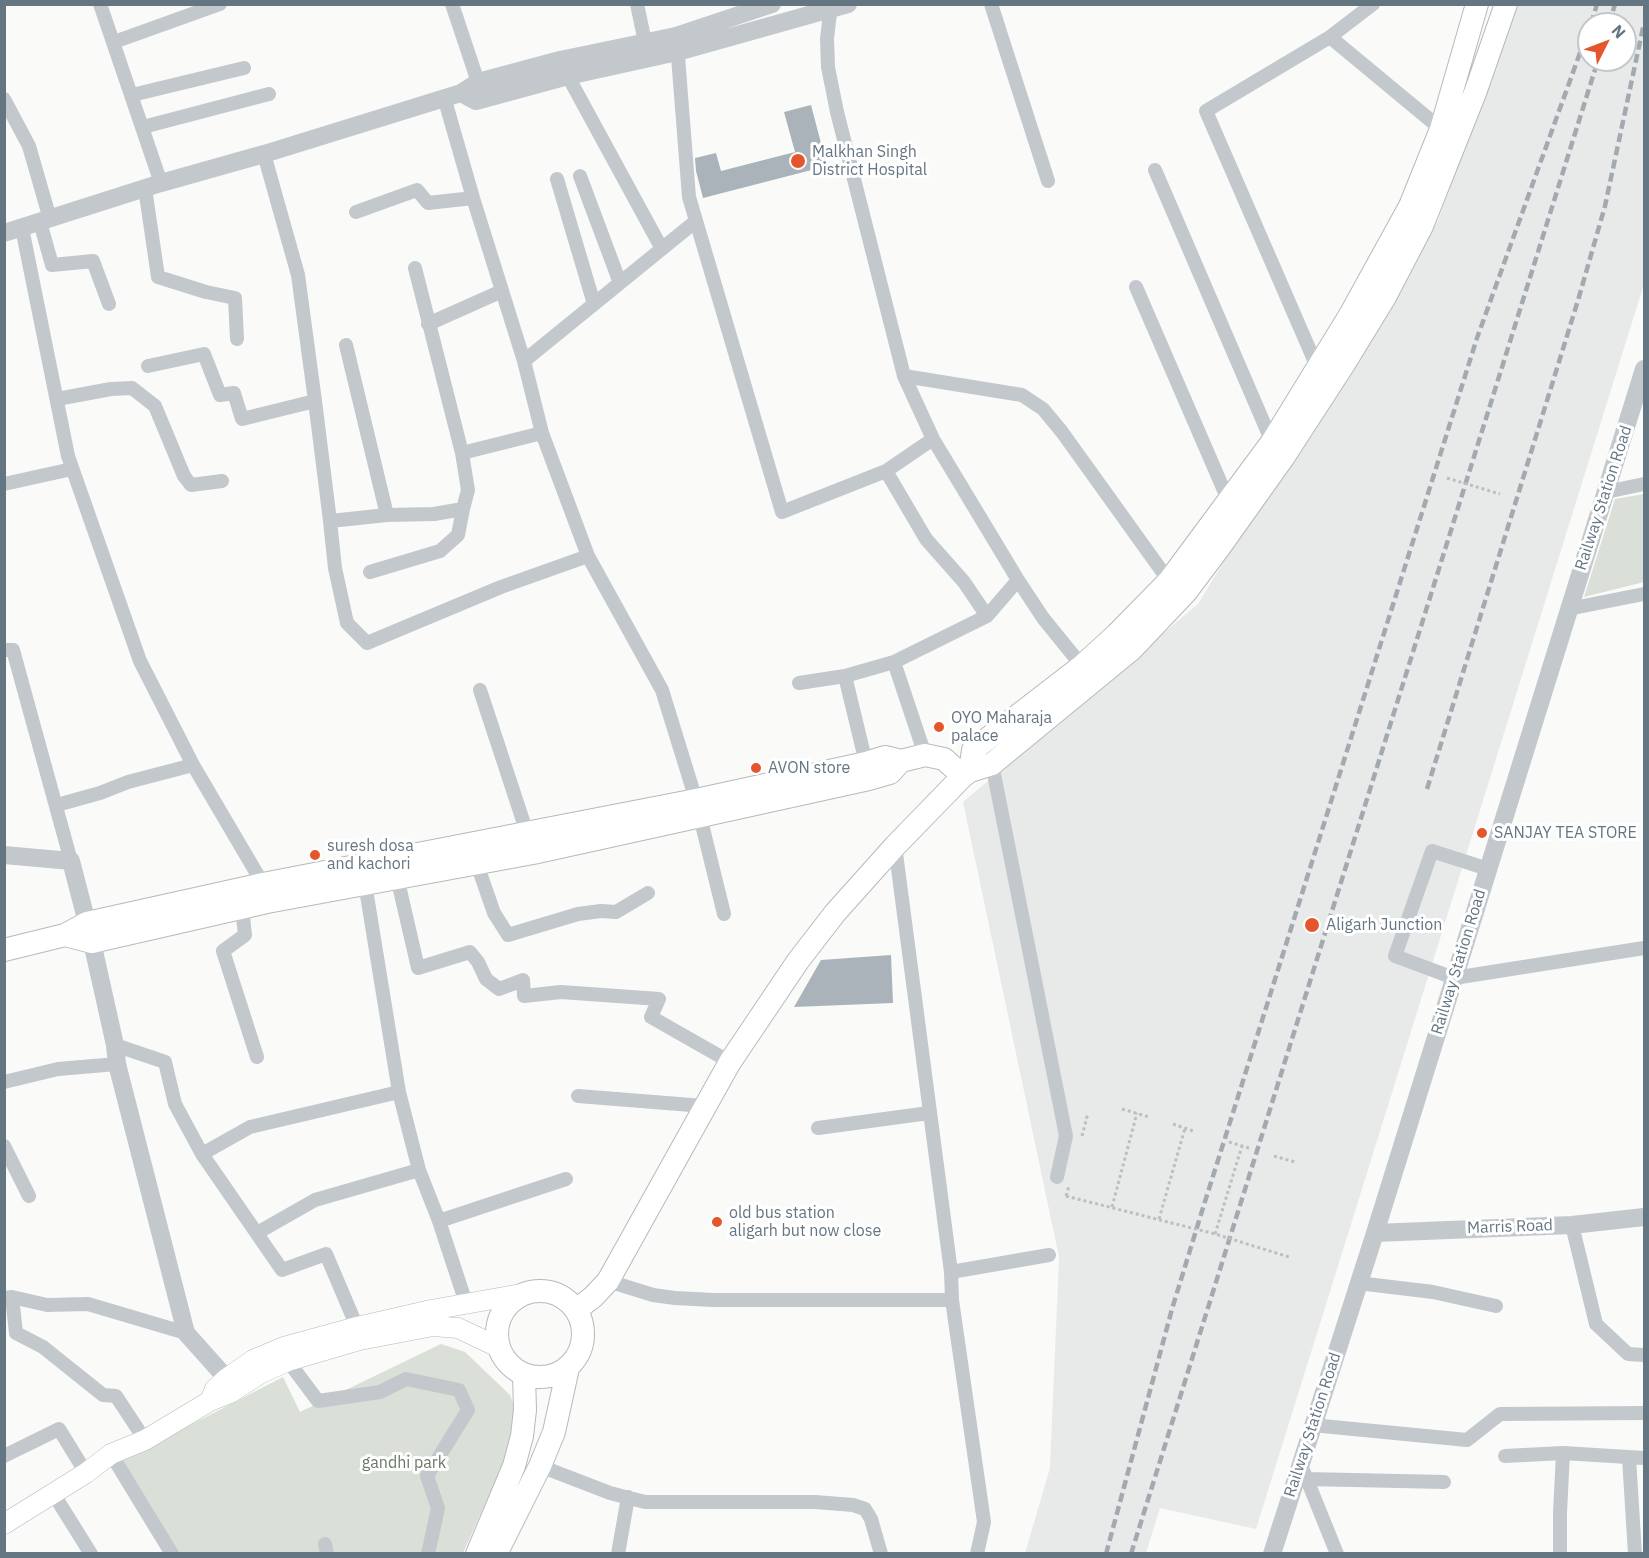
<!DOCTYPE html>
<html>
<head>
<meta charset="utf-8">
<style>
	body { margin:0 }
	#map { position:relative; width:1649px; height:1558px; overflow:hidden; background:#fafaf8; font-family:"IBM Plex Sans",sans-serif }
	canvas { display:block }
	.frame { position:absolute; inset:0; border:6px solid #657683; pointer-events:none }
	.north { position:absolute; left:1577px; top:12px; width:60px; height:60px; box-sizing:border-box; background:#fff; border:2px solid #c1c8cd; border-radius:50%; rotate:48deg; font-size:16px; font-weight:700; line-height:24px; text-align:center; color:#657683 }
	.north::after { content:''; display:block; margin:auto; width:21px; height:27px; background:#e4572e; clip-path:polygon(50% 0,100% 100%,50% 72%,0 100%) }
</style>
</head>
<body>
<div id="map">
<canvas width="1649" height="1558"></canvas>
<div class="frame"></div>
<div class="north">N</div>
</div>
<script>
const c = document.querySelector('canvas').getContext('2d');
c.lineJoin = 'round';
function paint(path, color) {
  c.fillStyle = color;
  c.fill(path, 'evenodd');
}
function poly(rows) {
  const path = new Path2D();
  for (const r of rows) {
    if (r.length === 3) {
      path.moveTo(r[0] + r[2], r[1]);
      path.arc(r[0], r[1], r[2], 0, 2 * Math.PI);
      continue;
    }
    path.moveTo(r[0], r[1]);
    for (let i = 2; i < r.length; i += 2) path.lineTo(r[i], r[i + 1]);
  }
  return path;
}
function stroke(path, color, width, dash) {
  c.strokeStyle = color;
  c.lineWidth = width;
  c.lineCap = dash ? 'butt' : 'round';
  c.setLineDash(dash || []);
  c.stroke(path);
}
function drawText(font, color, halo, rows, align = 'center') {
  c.font = font + ' "IBM Plex Sans",sans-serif';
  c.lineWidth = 6;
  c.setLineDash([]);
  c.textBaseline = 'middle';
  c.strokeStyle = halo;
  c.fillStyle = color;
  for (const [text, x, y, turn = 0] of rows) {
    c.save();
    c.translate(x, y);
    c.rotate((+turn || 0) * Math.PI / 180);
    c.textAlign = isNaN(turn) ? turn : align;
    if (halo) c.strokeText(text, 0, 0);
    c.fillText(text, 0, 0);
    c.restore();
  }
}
const built = poly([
	[1513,5,1644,5,1644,284,1256,1529,1160,1508,1146,1553,1025,1553,1050,1468,1059,1257,963,802,1198,604,1296,443,1438,221],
	[1589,24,1625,24,1625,60,1589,60]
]);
const green = poly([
	[1644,494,1644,582,1584,597,1615,499],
	[441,1344,465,1352,510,1395,521,1424,463,1553,179,1553,121,1461,283,1377,300,1412]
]);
const building = poly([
	[811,105,827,166,703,198,696,171,695,158,716,153,721,171,795,152,784,112],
	[891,955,893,1003,794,1007,821,960]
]);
const path = poly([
	[1122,1109,1149,1117],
	[1173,1124,1193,1131],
	[1082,1136,1088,1113],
	[1229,1142,1252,1149],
	[1274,1156,1295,1162],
	[1066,1196,1069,1186],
	[1112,1207,1137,1113],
	[1159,1219,1185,1128],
	[1215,1234,1242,1146]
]);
const minor = poly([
	[100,4,161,183],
	[452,4,478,82],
	[637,4,645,42],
	[831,4,827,39,828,67,837,112,904,376,933,439,1018,580,1043,618,1082,666],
	[991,4,1048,181],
	[1373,4,1330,37,1441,129],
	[114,42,220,4],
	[677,44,689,197,782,512,886,471,933,439],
	[564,69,662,249],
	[132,95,244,68],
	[444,97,473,198,524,361,542,433,588,556,662,690,696,800,724,914],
	[4,99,29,146,50,219],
	[143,127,269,94],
	[264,154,298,275,315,401],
	[1155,170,1272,442],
	[580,176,620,283],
	[557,179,594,304],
	[145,188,158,277,206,292,235,298,237,339],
	[356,212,417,190,428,203,473,198],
	[40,222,52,265,93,261,109,304],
	[22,228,68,456,140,661,193,765,263,884,264,891],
	[1136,287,1229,502],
	[428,324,502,291],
	[346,345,387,515],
	[524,361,696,221],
	[148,366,204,354,220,395,234,393,242,419,315,401,330,521,387,515,434,514,463,509,468,490,462,453,415,268],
	[1318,369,1206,111,1330,37],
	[904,376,1022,395,1043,409,1062,432,1169,581],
	[57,399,111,389,132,388,155,406,184,476,191,485,222,481],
	[462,453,542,433],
	[886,471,926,539,964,582,987,616],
	[4,484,72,469],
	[1606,492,1644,484],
	[330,521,335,568,347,623,367,643,501,587,588,556],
	[370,572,440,551,458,535,463,509],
	[1568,609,1644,594],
	[4,650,13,650,71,861],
	[894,662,987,616,1018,580],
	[845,676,894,662,925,755],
	[799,683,845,676,866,763],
	[480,690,529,839],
	[992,764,1066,1136,1057,1177],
	[64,803,100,793,128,782,193,765],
	[895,846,951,1272,952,1300,984,1522,977,1554],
	[477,864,494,913,508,935,578,914,601,911,616,912,648,893],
	[1488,869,1432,851,1395,956,1454,978,1644,948],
	[364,877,399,1092],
	[397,877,418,968,470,952,478,962,486,979,499,989,523,980,524,996,561,992,659,999,651,1017,730,1062],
	[242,908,245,935,223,951,257,1057],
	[115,1045,165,1062,175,1104,202,1154,282,1270,326,1254,357,1327],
	[4,1082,58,1069,117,1064],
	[578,1096,704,1106],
	[818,1128,929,1113],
	[4,1146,29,1196],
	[202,1154,250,1127,399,1092,419,1170,439,1221,466,1303],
	[439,1221,566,1179],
	[1572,1225,1596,1324,1628,1354,1644,1355],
	[257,1233,315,1200,419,1170],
	[951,1272,1049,1255],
	[608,1281,653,1295,675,1298,713,1300,952,1300],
	[1358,1283,1433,1292,1496,1306],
	[12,1297,16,1333,43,1347,103,1395,116,1396,145,1440],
	[4,1298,12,1297,47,1305,88,1304,186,1333],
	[288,1361,318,1401,380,1392,406,1379,459,1390,468,1410,427,1476,438,1508,428,1554],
	[1312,1425,1467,1440,1500,1414,1644,1413],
	[111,1454,172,1554],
	[4,1456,59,1429,86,1473],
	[1505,1456,1563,1453,1644,1458],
	[1629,1458,1635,1554],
	[540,1466,610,1493,645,1502,815,1502,853,1505,865,1509,871,1519,881,1554],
	[1304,1472,1337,1554],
	[1307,1479,1444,1482],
	[53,1493,91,1554],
	[325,1544,327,1554],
	[618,1554,628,1497],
	[1560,1554,1560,1513,1563,1453]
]);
const tertiary = poly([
	[461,93,476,101,568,76,677,52,848,4],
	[4,233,161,183,264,154,461,93,478,82,560,60,676,36,772,4],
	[4,855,71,861,92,942,115,1045,117,1064,186,1333,236,1389],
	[1375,1233,1572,1225,1644,1217],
	[1272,1554,1375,1233,1644,369]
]);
const secondary = poly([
	[210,1401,215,1389,226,1379,253,1360,284,1347,357,1327,431,1310,521,1294],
	[4,1524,86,1473,111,1454,145,1440,210,1401,230,1393,261,1373,288,1361,360,1340,433,1326,458,1328,498,1347]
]);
const primary = poly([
	[901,761,890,773,869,779,533,853,267,902,92,942,65,935,87,923,263,884,696,800,866,763,885,757,901,761,925,755,944,759,963,776],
	[970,771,973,750,1082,666,1116,635,1169,581,1272,442,1350,315,1410,206,1441,129,1477,4],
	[4,950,65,935],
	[540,1334,43],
	[576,1310,593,1297,608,1281,730,1062,798,961,835,913,895,846,963,776,970,771,992,764,1132,649,1186,592,1219,548,1283,458,1344,364,1385,297,1422,226,1475,93,1506,4],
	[477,1554,514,1466,522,1436,525,1410,524,1375],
	[496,1554,540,1466,554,1432,568,1368]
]);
const rail = poly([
	[1591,24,1597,4],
	[1609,24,1615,4],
	[1427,789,1579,297,1605,206,1644,23],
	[1106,1554,1172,1309,1202,1211,1477,338,1589,28],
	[1131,1554,1598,60]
]);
const pathBridge = poly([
	[1447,478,1500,494],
	[1066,1196,1215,1234,1289,1257]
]);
const markers = [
	[798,161,8,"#e4572e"],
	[939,727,6,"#e4572e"],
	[756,768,6,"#e4572e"],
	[1482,833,6,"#e4572e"],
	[315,855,6,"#e4572e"],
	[1312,925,8,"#e4572e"],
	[717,1222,6,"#e4572e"]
];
const poiNames = [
	["Malkhan Singh",812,152],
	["District Hospital",812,170],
	["OYO Maharaja",951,718],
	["palace",951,736],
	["AVON store",768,768],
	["SANJAY TEA STORE",1494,833],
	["suresh dosa",327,846],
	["and kachori",327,864],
	["Aligarh Junction",1326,925],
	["old bus station",729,1213],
	["aligarh but now close",729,1231]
];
const streetNames = [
	["Railway Station Road",1604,498,-72],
	["Railway Station Road",1459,962,-73],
	["Marris Road",1510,1227,-2],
	["Railway Station Road",1313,1425,-72]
];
const parkNames = [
	["gandhi park",404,1463]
];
paint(built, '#e8e9e9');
paint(green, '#dadfd7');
paint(building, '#aab3b9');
stroke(secondary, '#b3babf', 21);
stroke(primary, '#b5babe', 24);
stroke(path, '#bbbfc2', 3, [3, 3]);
stroke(minor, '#c3c8cc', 14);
stroke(tertiary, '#c3c8cc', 18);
stroke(secondary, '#fff', 20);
stroke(primary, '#fff', 22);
stroke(rail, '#a2aab0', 4.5, [9, 4.5]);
stroke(pathBridge, '#bbbfc2', 3, [3, 3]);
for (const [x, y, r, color] of markers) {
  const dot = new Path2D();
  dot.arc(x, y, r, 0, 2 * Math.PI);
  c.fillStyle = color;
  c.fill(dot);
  stroke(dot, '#fff', 2);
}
drawText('16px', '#657683', '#fff', poiNames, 'left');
drawText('16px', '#657683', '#fff', streetNames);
drawText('16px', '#687a64', '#fff', parkNames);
</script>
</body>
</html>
